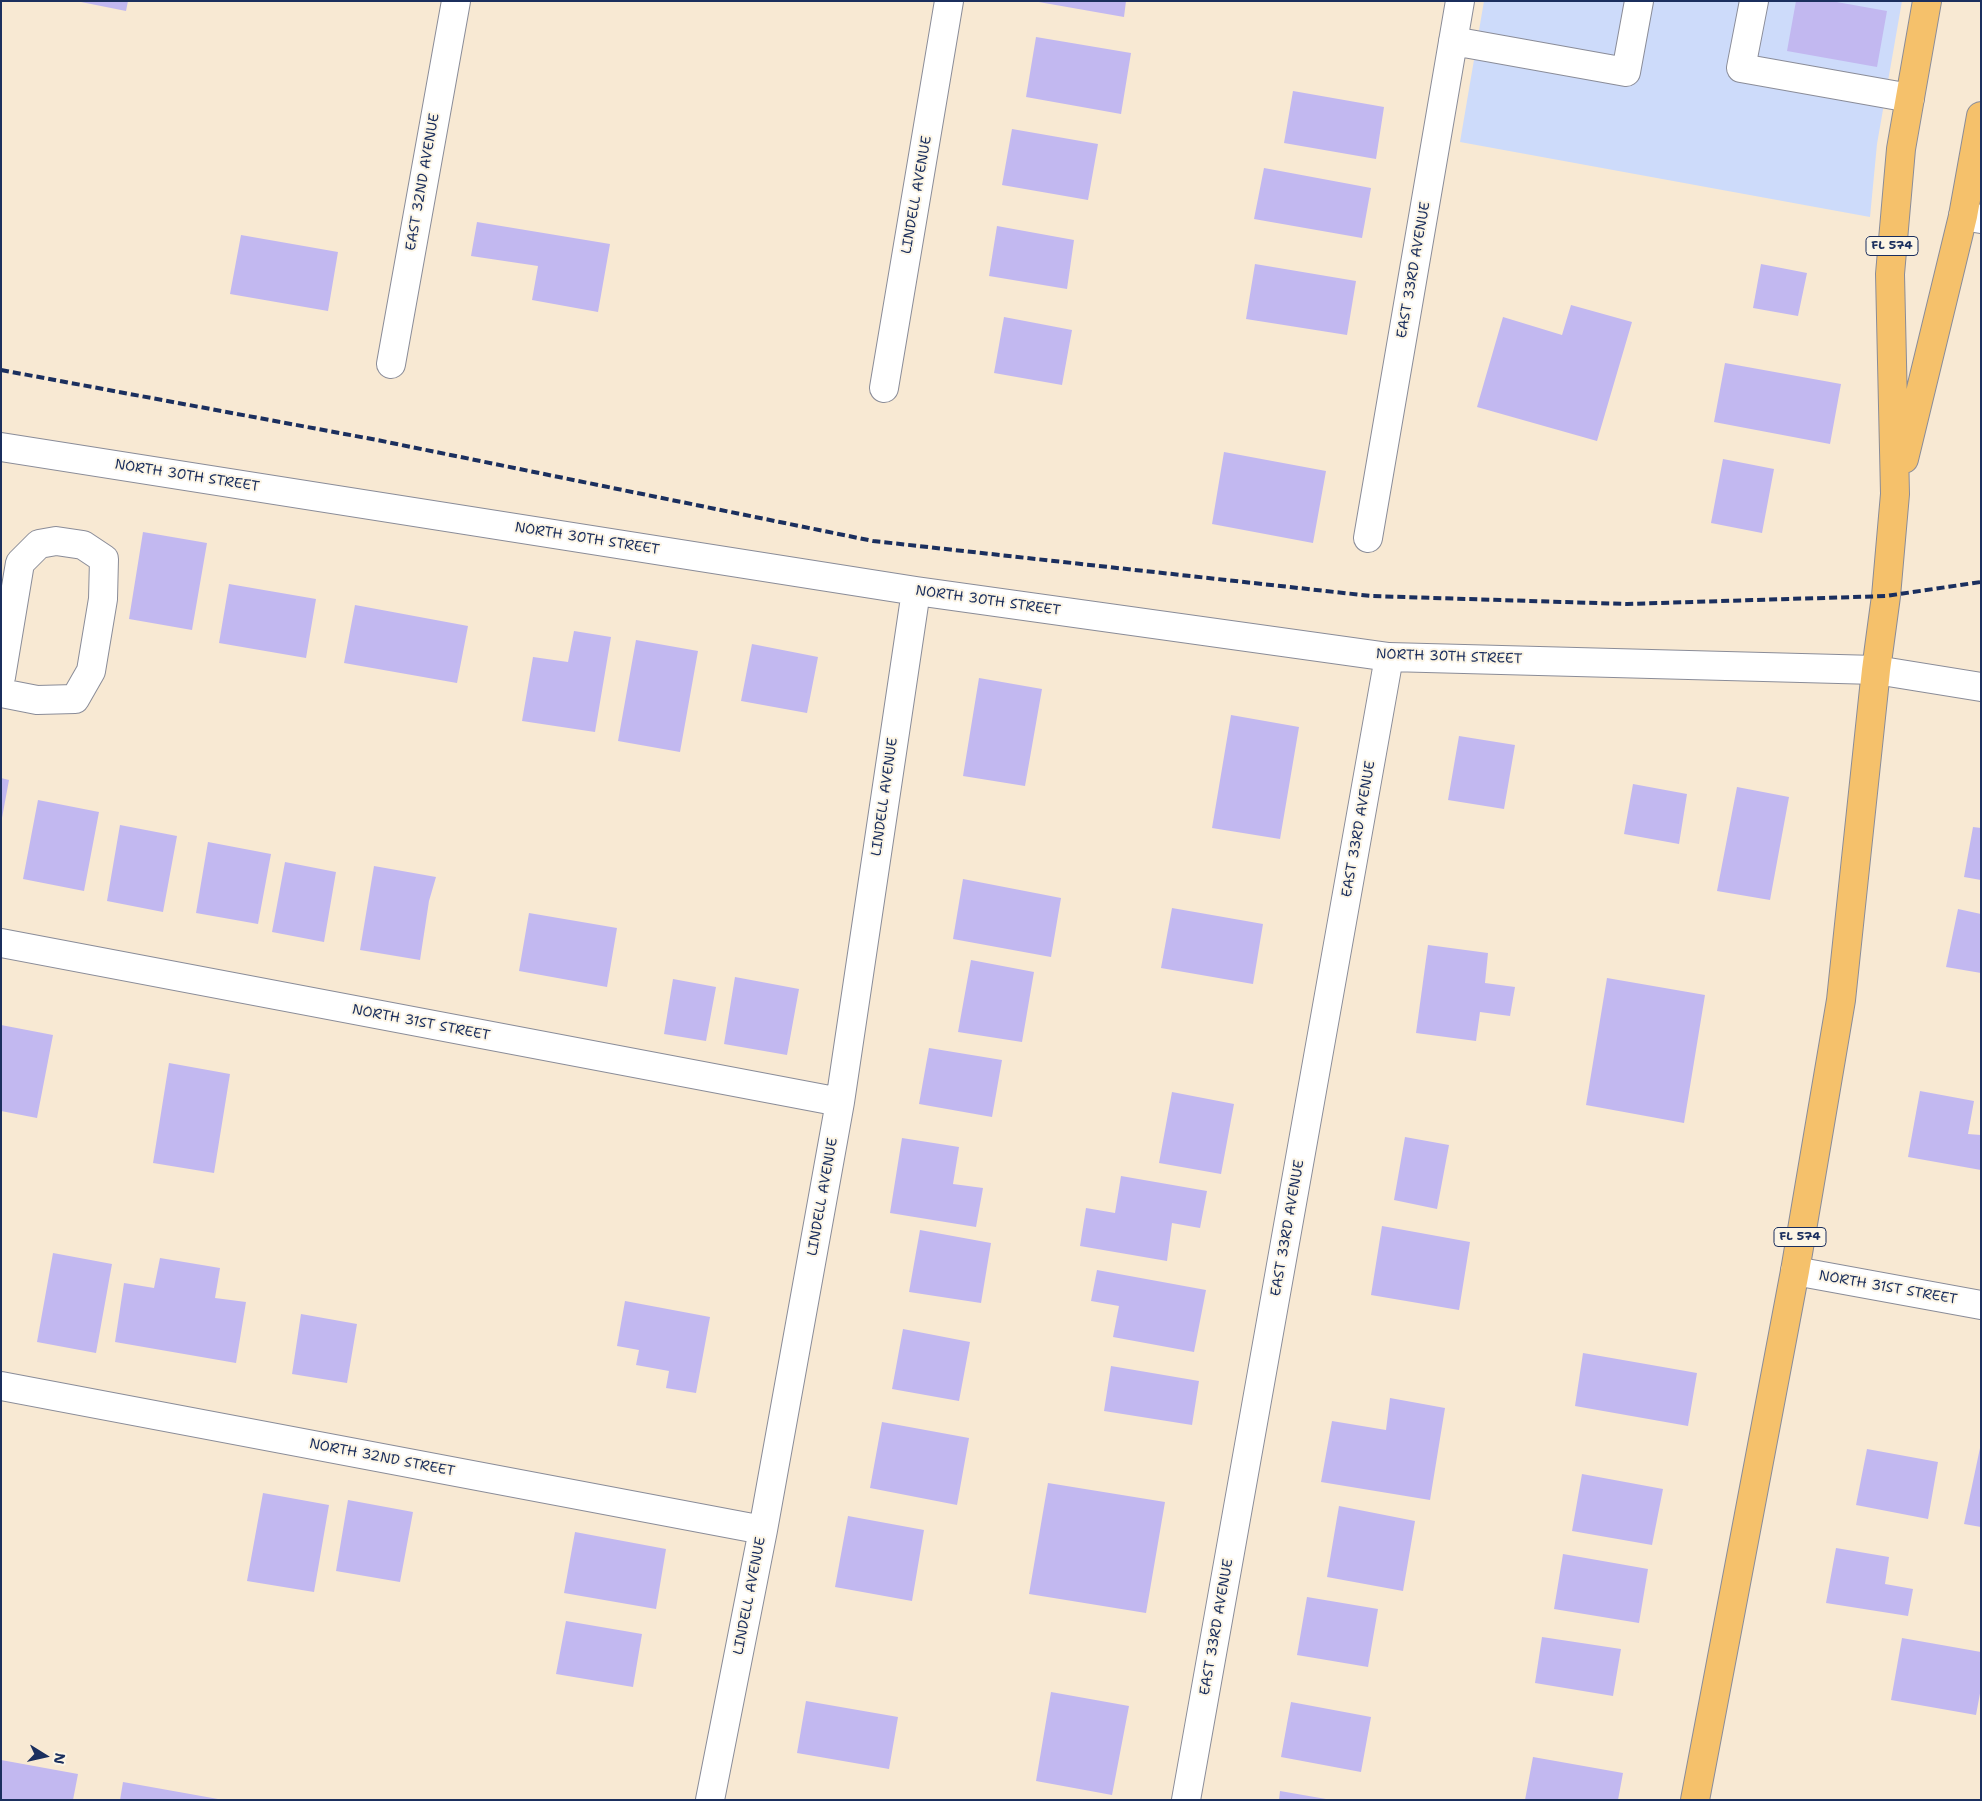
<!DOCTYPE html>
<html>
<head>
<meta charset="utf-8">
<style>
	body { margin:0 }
	#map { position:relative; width:1982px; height:1801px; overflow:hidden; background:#f8e9d3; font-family:"Shantell Sans",sans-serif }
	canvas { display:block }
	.frame { position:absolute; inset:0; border:2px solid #1b2f5e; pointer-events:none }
	.north { position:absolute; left:20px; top:1731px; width:50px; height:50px; -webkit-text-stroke:4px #fcf5e5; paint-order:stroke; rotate:100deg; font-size:14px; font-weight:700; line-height:20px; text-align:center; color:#1b2f5e }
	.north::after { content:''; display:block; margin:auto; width:18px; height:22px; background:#1b2f5e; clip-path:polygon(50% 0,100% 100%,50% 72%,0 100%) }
</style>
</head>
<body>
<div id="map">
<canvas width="1982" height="1801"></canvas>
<div class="frame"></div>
<div class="north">N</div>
</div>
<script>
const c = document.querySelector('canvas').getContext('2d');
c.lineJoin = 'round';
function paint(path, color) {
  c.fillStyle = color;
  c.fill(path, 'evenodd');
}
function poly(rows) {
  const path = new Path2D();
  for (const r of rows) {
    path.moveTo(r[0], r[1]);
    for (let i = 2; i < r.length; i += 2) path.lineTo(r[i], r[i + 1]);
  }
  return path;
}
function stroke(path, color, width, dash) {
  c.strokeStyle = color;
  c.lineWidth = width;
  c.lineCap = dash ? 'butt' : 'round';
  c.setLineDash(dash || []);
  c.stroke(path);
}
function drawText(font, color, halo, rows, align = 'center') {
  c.font = font + ' "Shantell Sans",sans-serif';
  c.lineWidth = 4;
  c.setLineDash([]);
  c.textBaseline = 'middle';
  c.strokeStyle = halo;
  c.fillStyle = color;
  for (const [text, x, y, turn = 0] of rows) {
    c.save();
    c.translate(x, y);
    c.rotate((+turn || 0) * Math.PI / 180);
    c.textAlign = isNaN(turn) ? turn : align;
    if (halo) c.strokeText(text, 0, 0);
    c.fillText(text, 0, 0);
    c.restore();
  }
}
const built = poly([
	[1484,1,1902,1,1877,144,1870,217,1460,142]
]);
const building = poly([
	[76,1,128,1,126,11],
	[1033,1,1126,1,1124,17],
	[1796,1,1831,1,1887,11,1877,67,1787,51],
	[1036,37,1131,53,1121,114,1026,97],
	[1293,91,1384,107,1376,159,1284,143],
	[1012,129,1098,144,1088,200,1002,185],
	[1264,168,1371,188,1362,238,1254,219],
	[477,222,610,244,598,312,532,300,538,266,471,256],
	[997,226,1074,240,1067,289,989,276],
	[241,235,338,252,328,311,230,294],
	[1255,264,1356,281,1347,335,1246,319],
	[1761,264,1807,273,1798,316,1753,308],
	[1571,305,1632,322,1597,441,1477,407,1503,317,1562,335],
	[1004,317,1072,330,1062,385,994,373],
	[1725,363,1841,384,1830,444,1714,422],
	[1224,452,1326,471,1313,543,1212,524],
	[1723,459,1774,469,1762,533,1711,523],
	[143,532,207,543,192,630,129,619],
	[229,584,316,599,306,658,219,643],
	[355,605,468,626,457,683,344,663],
	[574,631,611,637,595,732,522,721,533,657,568,662],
	[636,640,698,651,680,752,618,741],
	[752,644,818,657,807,713,741,701],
	[979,678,1042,689,1025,786,963,776],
	[1231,715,1299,727,1280,839,1212,828],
	[1459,736,1515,745,1504,809,1448,800],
	[1,778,9,780,2,818,1,818],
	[1633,784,1687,794,1679,844,1624,834],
	[1737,787,1789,797,1770,900,1717,891],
	[38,800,99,812,84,891,23,879],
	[120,825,177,836,163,912,107,901],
	[1973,827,1981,828,1981,880,1964,877],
	[208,842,271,854,258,924,196,913],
	[285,862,336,872,324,942,272,932],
	[374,866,436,877,429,901,420,960,360,950],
	[963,879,1061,898,1051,957,953,939],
	[1172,908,1263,924,1253,984,1161,968],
	[1958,909,1981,914,1981,973,1946,967],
	[529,913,617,928,607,987,519,971],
	[1428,945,1488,953,1485,983,1515,987,1510,1016,1480,1012,1476,1041,1416,1033],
	[971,960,1034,972,1022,1042,958,1032],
	[735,977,799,989,787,1055,724,1044],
	[1607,978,1705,995,1684,1123,1586,1105],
	[673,979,716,987,706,1041,664,1034],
	[1,1025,53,1035,37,1118,1,1111],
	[929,1048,1002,1060,992,1117,919,1104],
	[169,1063,230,1074,214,1173,153,1163],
	[1920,1091,1974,1101,1968,1134,1981,1135,1981,1170,1908,1157],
	[1172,1092,1234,1104,1221,1174,1159,1163],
	[1405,1137,1449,1145,1437,1209,1394,1200],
	[902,1138,959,1147,953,1184,983,1188,976,1227,890,1213],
	[1121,1176,1207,1191,1200,1228,1172,1223,1167,1261,1080,1246,1086,1208,1115,1213],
	[1382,1226,1470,1242,1459,1310,1371,1295],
	[920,1230,991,1243,981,1303,909,1292],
	[53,1253,112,1264,96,1353,37,1342],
	[160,1258,220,1268,215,1298,246,1302,236,1363,115,1342,124,1283,154,1288],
	[1097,1270,1206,1290,1194,1352,1113,1337,1119,1306,1091,1301],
	[625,1301,710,1317,696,1393,666,1388,669,1371,636,1365,639,1350,617,1346],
	[301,1314,357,1324,347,1383,292,1374],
	[903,1329,970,1342,959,1401,892,1389],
	[1583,1353,1697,1373,1688,1426,1575,1406],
	[1111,1366,1199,1381,1192,1425,1104,1411],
	[1390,1398,1445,1408,1430,1500,1321,1482,1332,1421,1386,1430],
	[882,1422,969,1438,957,1505,870,1488],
	[1980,1448,1981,1448,1981,1527,1964,1524],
	[1867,1449,1938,1462,1928,1519,1856,1505],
	[1582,1474,1663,1489,1652,1545,1572,1531],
	[1048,1483,1165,1502,1146,1613,1029,1594],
	[263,1493,329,1505,314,1592,247,1581],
	[348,1500,413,1512,400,1582,336,1571],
	[1339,1506,1415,1521,1403,1591,1327,1577],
	[848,1516,924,1530,912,1601,835,1587],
	[575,1532,666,1549,656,1609,564,1593],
	[1836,1548,1889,1557,1885,1584,1913,1589,1908,1616,1826,1603],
	[1563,1554,1648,1569,1639,1623,1554,1609],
	[1307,1597,1378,1609,1368,1667,1297,1655],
	[566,1621,642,1634,633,1687,556,1674],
	[1542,1637,1621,1649,1613,1696,1535,1683],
	[1902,1638,1981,1652,1981,1688,1976,1715,1891,1700],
	[1051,1692,1129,1706,1112,1795,1036,1781],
	[806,1701,898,1717,889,1769,797,1753],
	[1291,1702,1371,1717,1361,1772,1281,1757],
	[1533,1757,1623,1773,1618,1800,1525,1800],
	[1,1760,78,1774,73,1800,1,1800],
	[123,1782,218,1799,218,1800,120,1800],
	[1280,1791,1326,1799,1326,1800,1279,1800]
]);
const minor = poly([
	[1754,1,1741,68,1910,98],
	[1453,41,1626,72,1639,1],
	[1963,216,1981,219],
	[391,364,456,1],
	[884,388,949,1],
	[1,447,916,591,1389,657,1876,670,1981,687],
	[1368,538,1460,1],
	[1,677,20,563,39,544,56,541,83,545,104,559,103,599,91,671,75,699,37,700,1,693],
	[1,943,840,1102],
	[1795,1271,1981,1305],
	[1,1386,763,1530],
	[710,1800,763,1530,840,1102,916,591],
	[1186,1800,1389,657]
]);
const major = poly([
	[1904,459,1963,216,1981,116],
	[1695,1800,1795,1271,1841,1000,1876,670,1886,596,1895,494,1890,274,1901,149,1927,1]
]);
const rail = poly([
	[1,370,377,440,873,541,1371,596,1627,604,1886,596,1981,582]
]);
const shields = [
	[1892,246,52],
	[1800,1237,52]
];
const shieldNames = [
	["FL 574",1892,246],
	["FL 574",1800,1237]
];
const streetNames = [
	["EAST 32ND AVENUE",423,182,-80],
	["LINDELL AVENUE",917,195,-80],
	["EAST 33RD AVENUE",1414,270,-80],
	["NORTH 30TH STREET",187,476,9],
	["NORTH 30TH STREET",587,539,9],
	["NORTH 30TH STREET",988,601,8],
	["NORTH 30TH STREET",1449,657,2],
	["LINDELL AVENUE",885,797,-82],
	["EAST 33RD AVENUE",1359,829,-80],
	["NORTH 31ST STREET",421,1023,11],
	["LINDELL AVENUE",823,1197,-80],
	["EAST 33RD AVENUE",1288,1228,-80],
	["NORTH 31ST STREET",1888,1288,10],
	["NORTH 32ND STREET",382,1458,11],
	["LINDELL AVENUE",750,1596,-79],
	["EAST 33RD AVENUE",1217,1627,-80]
];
paint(built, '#cddbfa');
paint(building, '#c2b8f0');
stroke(minor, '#8a8c98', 30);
stroke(major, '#8a8c98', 30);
stroke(minor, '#fff', 28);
stroke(major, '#f5c16b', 28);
stroke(rail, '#1b2f5e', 4, [8, 4]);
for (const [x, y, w] of shields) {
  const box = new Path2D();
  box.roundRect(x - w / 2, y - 9.5, w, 19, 4);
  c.fillStyle = '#fcf5e5';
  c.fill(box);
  stroke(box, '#1b2f5e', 1);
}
drawText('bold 12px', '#1b2f5e', null, shieldNames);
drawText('14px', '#1b2f5e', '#fcf5e5', streetNames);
</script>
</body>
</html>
